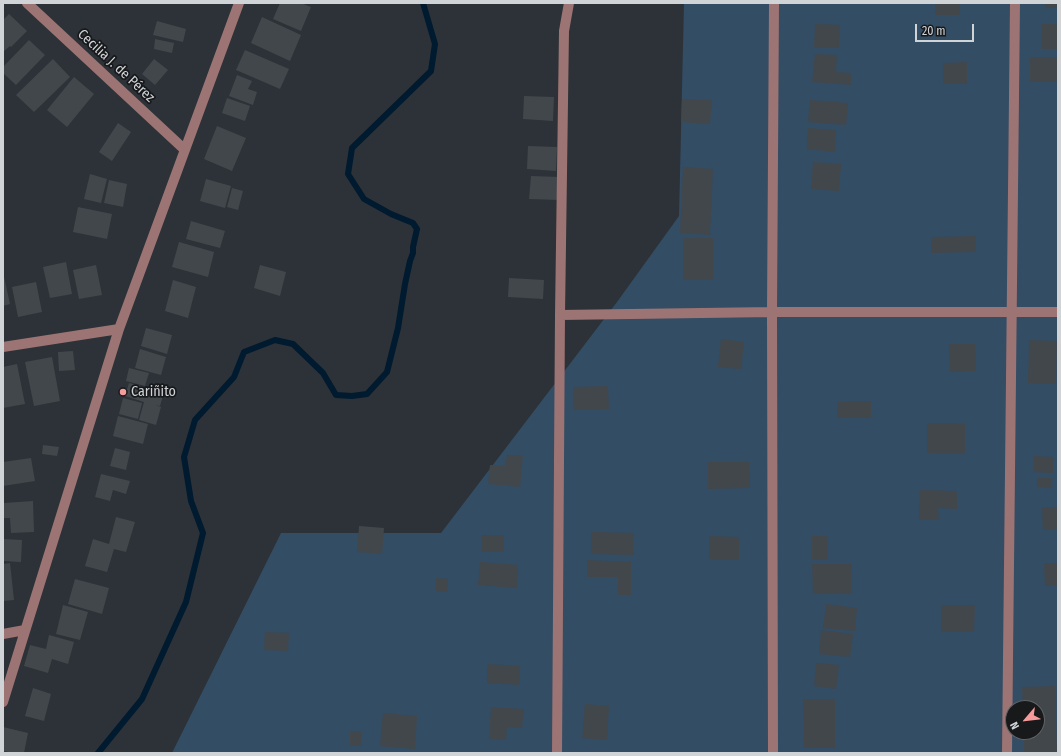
<!DOCTYPE html>
<html>
<head>
<meta charset="utf-8">
<style>
	body { margin:0 }
	#map { position:relative; width:1061px; height:756px; overflow:hidden; background:#2c3237; font-family:"Fira Sans Condensed",sans-serif }
	canvas { display:block }
	.frame { position:absolute; inset:0; border:4px solid #d1d4d7; pointer-events:none }
	.north { position:absolute; left:1005px; top:700px; width:40px; height:40px; box-sizing:border-box; background:#17191b; border:1px solid #616466; border-radius:50%; rotate:242deg; font-size:11px; font-weight:700; line-height:16px; text-align:center; color:#d1d4d7 }
	.north::after { content:''; display:block; margin:auto; width:14px; height:18px; background:#f59b9c; clip-path:polygon(50% 0,100% 100%,50% 72%,0 100%) }
	.scale { position:absolute; left:915px; top:24px; width:59px; height:18px; box-sizing:border-box; border:2px solid #d1d4d7; border-top:0; padding-left:5px; font-size:12px; line-height:14px; white-space:nowrap; color:#d1d4d7; -webkit-text-stroke:3px #17191b; paint-order:stroke }
</style>
</head>
<body>
<div id="map">
<canvas width="1061" height="756"></canvas>
<div class="frame"></div>
<div class="north">N</div>
<div class="scale">20 m</div>
</div>
<script>
const c = document.querySelector('canvas').getContext('2d');
c.lineJoin = 'round';
function paint(path, color) {
  c.fillStyle = color;
  c.fill(path, 'evenodd');
}
function poly(rows) {
  const path = new Path2D();
  for (const r of rows) {
    path.moveTo(r[0], r[1]);
    for (let i = 2; i < r.length; i += 2) path.lineTo(r[i], r[i + 1]);
  }
  return path;
}
function stroke(path, color, width, dash) {
  c.strokeStyle = color;
  c.lineWidth = width;
  c.lineCap = dash ? 'butt' : 'round';
  c.setLineDash(dash || []);
  c.stroke(path);
}
function drawText(font, color, halo, rows, align = 'center') {
  c.font = font + ' "Fira Sans Condensed",sans-serif';
  c.lineWidth = 3.5;
  c.setLineDash([]);
  c.textBaseline = 'middle';
  c.strokeStyle = halo;
  c.fillStyle = color;
  for (const [text, x, y, turn = 0] of rows) {
    c.save();
    c.translate(x, y);
    c.rotate((+turn || 0) * Math.PI / 180);
    c.textAlign = isNaN(turn) ? turn : align;
    if (halo) c.strokeText(text, 0, 0);
    c.fillText(text, 0, 0);
    c.restore();
  }
}
const green = poly([
	[684,3,1058,3,1058,753,172,753,281,533,441,533,617,302,679,216],
	[1013,708,1037,708,1037,732,1013,732]
]);
const stream = poly([
	[98,753,142,699,186,602,203,533,191,501,184,457,195,420,234,377,244,352,275,340,293,344,323,373,336,395,352,396,367,394,387,372,398,328,405,284,410,261,413,253,413,247,417,229,413,223,391,214,364,199,348,174,352,148,431,71,435,44,423,3]
]);
const building = poly([
	[280,3,301,3,311,7,301,31,273,19],
	[935,3,960,3,960,15,935,15],
	[1045,3,1058,3,1058,8,1045,8],
	[9,14,27,31,11,47,10,46,3,52,3,20],
	[262,17,301,35,290,61,251,43],
	[157,21,186,29,183,42,153,35],
	[815,24,840,25,839,48,814,47],
	[1042,24,1058,24,1058,49,1042,49],
	[155,39,174,43,172,53,154,49],
	[29,40,45,55,16,85,3,73,3,67],
	[245,50,289,69,280,89,236,70],
	[815,54,837,55,836,72,851,73,851,85,812,82],
	[1030,57,1058,57,1058,82,1030,82],
	[53,59,70,77,34,112,16,95],
	[154,59,168,70,155,85,142,74],
	[967,62,967,84,943,84,943,63],
	[237,75,252,81,248,89,257,92,253,105,229,96],
	[74,77,94,94,67,127,47,110],
	[524,96,554,97,553,121,523,119],
	[227,98,250,106,245,121,222,113],
	[682,99,712,100,710,124,681,122],
	[810,100,848,103,846,125,808,122],
	[118,123,131,132,112,161,99,152],
	[217,126,246,138,232,171,204,159],
	[808,128,836,130,835,152,807,149],
	[528,146,557,147,556,171,527,169],
	[813,162,841,164,839,191,811,189],
	[683,167,713,169,710,235,680,233],
	[90,174,107,179,101,203,84,199],
	[531,176,560,177,559,200,529,199],
	[206,179,231,186,225,208,200,201],
	[109,180,127,184,123,207,104,203],
	[232,188,243,191,238,210,227,207],
	[78,207,112,214,107,239,73,232],
	[191,221,225,231,220,248,186,239],
	[976,236,976,252,931,253,931,237],
	[683,238,713,238,713,280,683,280],
	[179,242,214,252,208,277,172,267],
	[66,262,72,294,50,298,43,267],
	[96,265,102,295,79,299,73,270],
	[260,265,286,272,280,296,254,288],
	[3,272,10,304,3,306],
	[509,278,544,280,543,299,508,297],
	[173,280,196,287,188,318,165,311],
	[36,282,42,312,18,317,12,287],
	[146,328,172,335,167,354,141,346],
	[721,339,744,342,741,369,718,367],
	[1029,340,1057,341,1056,384,1028,383],
	[949,344,975,344,976,371,950,372],
	[140,349,166,357,161,375,135,368],
	[73,351,75,370,59,371,58,352],
	[52,357,60,401,34,406,25,362],
	[17,364,25,404,3,408,3,367],
	[129,368,149,373,145,386,126,381],
	[129,383,164,392,160,406,155,405,161,407,156,425,139,420,144,402,125,396],
	[608,386,609,409,573,410,573,387],
	[123,398,142,403,138,419,119,414],
	[871,401,871,418,837,418,837,402],
	[118,416,148,424,143,444,113,436],
	[927,423,965,424,965,454,927,453],
	[43,445,59,447,57,456,42,454],
	[115,448,130,452,126,470,110,466],
	[507,455,523,456,520,487,488,484,490,465,505,466],
	[1034,456,1053,457,1053,473,1033,472],
	[31,458,35,481,3,486,3,462],
	[708,462,749,462,750,488,708,489],
	[101,474,130,481,126,494,113,490,110,501,95,497],
	[1037,478,1052,478,1052,488,1037,487],
	[920,490,957,491,957,509,938,508,939,520,919,519],
	[33,501,34,532,11,533,10,518,4,518,4,503],
	[1042,507,1058,507,1058,530,1043,530],
	[116,517,135,522,126,552,114,549,107,572,85,566,93,539,109,544],
	[359,526,384,528,382,554,357,552],
	[591,532,634,533,634,555,591,554],
	[482,535,504,536,504,552,482,552],
	[709,536,739,537,739,560,709,559],
	[812,536,828,536,828,560,812,560],
	[3,539,22,540,21,562,3,561],
	[587,560,631,562,631,595,618,595,618,577,587,577],
	[480,562,518,565,517,588,478,585],
	[10,563,14,600,3,601,3,564],
	[1044,563,1058,563,1058,585,1045,586],
	[812,564,852,564,852,594,813,594],
	[436,578,448,579,447,592,436,591],
	[75,579,109,588,102,614,68,604],
	[826,604,857,608,855,631,823,628],
	[63,605,88,612,80,640,56,634],
	[941,605,975,605,974,632,941,632],
	[821,630,853,634,850,657,819,654],
	[265,632,289,633,288,651,264,650],
	[49,635,74,642,68,664,52,659,48,673,24,666,30,645,46,649],
	[816,663,839,665,836,689,814,686],
	[488,664,520,666,519,685,487,683],
	[1055,686,1057,752,1024,753,1024,732,1037,732,1037,708,1023,708,1022,687],
	[33,688,51,694,44,721,25,716],
	[803,699,835,699,835,748,804,748],
	[585,704,609,706,607,740,582,738],
	[491,707,524,709,522,728,507,727,506,740,489,739],
	[383,713,417,716,415,749,380,746],
	[3,727,28,733,24,753,14,753,3,751],
	[350,731,362,732,362,746,350,746]
]);
const minor = poly([
	[27,3,185,150],
	[560,315,772,312,1058,312],
	[3,347,119,329],
	[3,634,25,630],
	[3,702,119,329,239,3],
	[557,753,560,315,564,31,569,3],
	[773,753,772,312,774,3],
	[1007,753,1015,3]
]);
const markers = [
	[123,392,4,"#f59b9c"]
];
const streetNames = [
	["Cecilia J. de Pérez",116,66,43]
];
const poiNames = [
	["Cariñito",131,392]
];
paint(green, '#334d64');
stroke(stream, '#001a2f', 6);
paint(building, '#42474c');
stroke(minor, '#9d7474', 10);
for (const [x, y, r, color] of markers) {
  const dot = new Path2D();
  dot.arc(x, y, r, 0, 2 * Math.PI);
  c.fillStyle = color;
  c.fill(dot);
  stroke(dot, '#17191b', 1.5);
}
drawText('14px', '#d1d4d7', '#17191b', streetNames);
drawText('14px', '#d1d4d7', '#17191b', poiNames, 'left');
</script>
</body>
</html>
